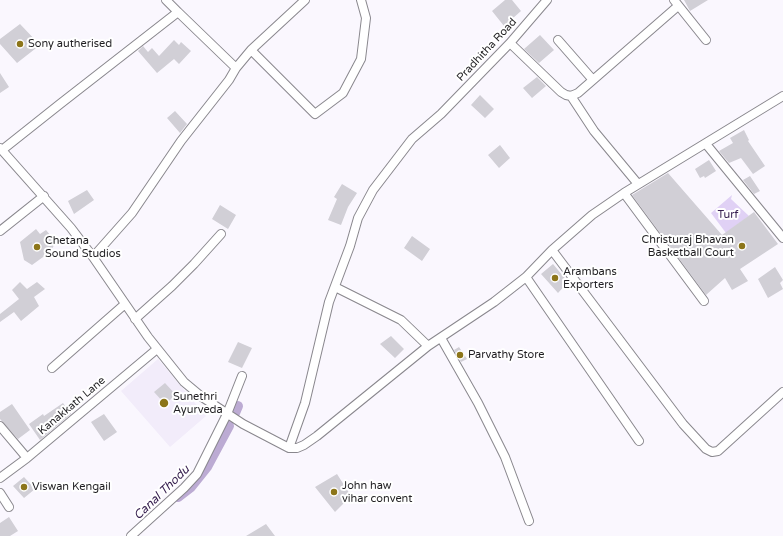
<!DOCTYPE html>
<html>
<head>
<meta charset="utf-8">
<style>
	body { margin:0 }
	canvas { display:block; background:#faf7fe }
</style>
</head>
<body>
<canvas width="783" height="536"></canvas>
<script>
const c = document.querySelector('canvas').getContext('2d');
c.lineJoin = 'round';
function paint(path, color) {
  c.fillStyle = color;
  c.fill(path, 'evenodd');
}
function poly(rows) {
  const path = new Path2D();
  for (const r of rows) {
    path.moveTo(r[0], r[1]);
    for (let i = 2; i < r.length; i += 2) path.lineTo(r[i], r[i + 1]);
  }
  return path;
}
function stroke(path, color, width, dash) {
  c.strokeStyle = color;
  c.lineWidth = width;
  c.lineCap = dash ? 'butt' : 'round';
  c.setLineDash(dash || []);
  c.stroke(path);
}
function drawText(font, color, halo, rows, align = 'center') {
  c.font = font + ' "Varela Round",sans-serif';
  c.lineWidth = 4;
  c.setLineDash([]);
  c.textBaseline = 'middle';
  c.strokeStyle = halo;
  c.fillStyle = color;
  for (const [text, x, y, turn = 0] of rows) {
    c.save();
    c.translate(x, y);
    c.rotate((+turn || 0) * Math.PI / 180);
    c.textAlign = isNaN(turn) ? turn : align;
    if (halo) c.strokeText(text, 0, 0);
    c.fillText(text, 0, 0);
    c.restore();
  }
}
const built = poly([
	[158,359,206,416,170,447,121,391]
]);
const green = poly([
	[732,195,731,199,749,216,726,233,711,213]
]);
const canal = poly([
	[235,413,238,406],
	[178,497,191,487,207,467,229,426]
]);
const building = poly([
	[505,0,512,0,521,11,504,26,492,11],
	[684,0,708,0,690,11],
	[20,24,40,45,17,63,0,44,0,39],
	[540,35,554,50,539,63,524,49],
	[174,40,179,45,181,42,191,51,179,64,174,59,157,73,138,51,143,46,148,52,152,48,159,56],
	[0,73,9,87,0,93],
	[537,77,546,86,532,98,523,88],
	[480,95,494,109,485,118,471,105],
	[175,111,187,124,180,133,167,118],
	[744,130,749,140,748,141,765,166,753,174,741,158,729,163,719,151,733,143,730,138],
	[500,145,510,158,499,168,488,155],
	[709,160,716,171,705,178,704,176,700,178,695,169],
	[668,173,722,235,754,212,778,244,740,269,748,281,732,290,725,278,706,295,632,195],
	[750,176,760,191,754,194,743,180],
	[342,184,357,193,348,207,341,225,328,220,337,199,334,197],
	[87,190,94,200,74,214,68,201],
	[220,205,236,215,228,229,212,219],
	[36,229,40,234,46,230,56,242,50,252,32,265,24,260,20,242],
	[412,236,430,249,422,261,404,248],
	[553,264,568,282,558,293,541,274],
	[775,267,783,280,780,283,783,289,768,298,758,279],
	[20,282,27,289,37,282,45,289,34,297,39,306,21,321,14,312,0,322,0,314,19,299,12,290],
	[391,336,404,349,395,358,380,344],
	[238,342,252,348,242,368,228,362],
	[459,347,467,359,461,362,454,350],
	[165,383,176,395,165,404,154,392],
	[63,403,71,414,40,440,29,424,43,414,44,416],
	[12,404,30,430,18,439,0,419,0,412],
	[104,414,117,432,104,441,91,422],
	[337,474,351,496,335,512,315,487],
	[24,477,35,489,24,498,13,486],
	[9,517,18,531,10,536,0,536,0,523],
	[266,524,275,536,246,536]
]);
const street = poly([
	[166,0,178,12],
	[674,0,706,40],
	[558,40,593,80],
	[510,43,561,92,566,95,571,96,578,93,678,6],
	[251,50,315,114,343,93,361,59,366,18,361,0],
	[236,68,251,50,305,0],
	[571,96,594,131,638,184],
	[706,144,783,238],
	[0,148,71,228,93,257,148,337,184,382,202,397,243,424,289,448,297,448,304,445,317,436,428,346,494,302,526,277,552,250,592,215,624,193,783,96],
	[2,150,60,104,178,12,236,68,229,80,181,141,132,213,93,257],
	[624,193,704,301],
	[0,231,44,196],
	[552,250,683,424,706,449,712,452,718,451,783,392],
	[526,277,639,441],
	[335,287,401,320,428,346],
	[135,319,172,286,194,264,221,234],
	[441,338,478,403,505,457,529,521],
	[52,368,125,304],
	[0,426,27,458],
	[289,448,305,403,329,302,350,246,358,218,373,190,412,139,441,114,510,43,547,0],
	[0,478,27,458,157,349],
	[0,493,9,507],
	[131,536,184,488,197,474,227,414,242,376]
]);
const markers = [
	[20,44,4,"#8c7519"],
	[742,246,4,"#8c7519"],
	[37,247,4,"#8c7519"],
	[555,278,4,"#8c7519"],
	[460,355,4,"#8c7519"],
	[164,403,5,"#8c7519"],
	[24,487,4,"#8c7519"],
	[334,492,4,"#8c7519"]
];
const poiNames = [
	["Sony autherised",28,44],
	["Christuraj Bhavan",734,240,"right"],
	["Basketball Court",734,253,"right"],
	["Chetana",45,241],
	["Sound Studios",45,254],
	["Arambans",563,272],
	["Exporters",563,285],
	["Parvathy Store",468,355],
	["Sunethri",173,397],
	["Ayurveda",173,410],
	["John haw",342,486],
	["vihar convent",342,499],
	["Viswan Kengail",32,487]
];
const streetNames = [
	["Pradhitha Road",487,50,-47],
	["Kanakkath Lane",72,406,-40]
];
const parkNames = [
	["Turf",728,215]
];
const waterNames = [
	["Canal Thodu",162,493,-44]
];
paint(built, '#f2ecfa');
paint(green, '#e0d1f5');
stroke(canal, '#bcabd3', 10);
paint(building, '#d1cfd6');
stroke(street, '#89878d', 10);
stroke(street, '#fff', 8);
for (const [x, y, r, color] of markers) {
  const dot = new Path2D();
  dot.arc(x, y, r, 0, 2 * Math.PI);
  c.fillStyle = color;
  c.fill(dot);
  stroke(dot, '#fff', 1.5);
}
drawText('11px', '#201f22', '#fff', poiNames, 'left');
drawText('11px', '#201f22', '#fff', streetNames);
drawText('11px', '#372051', '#fff', parkNames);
drawText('italic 12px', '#331b4c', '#fff', waterNames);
</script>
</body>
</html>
